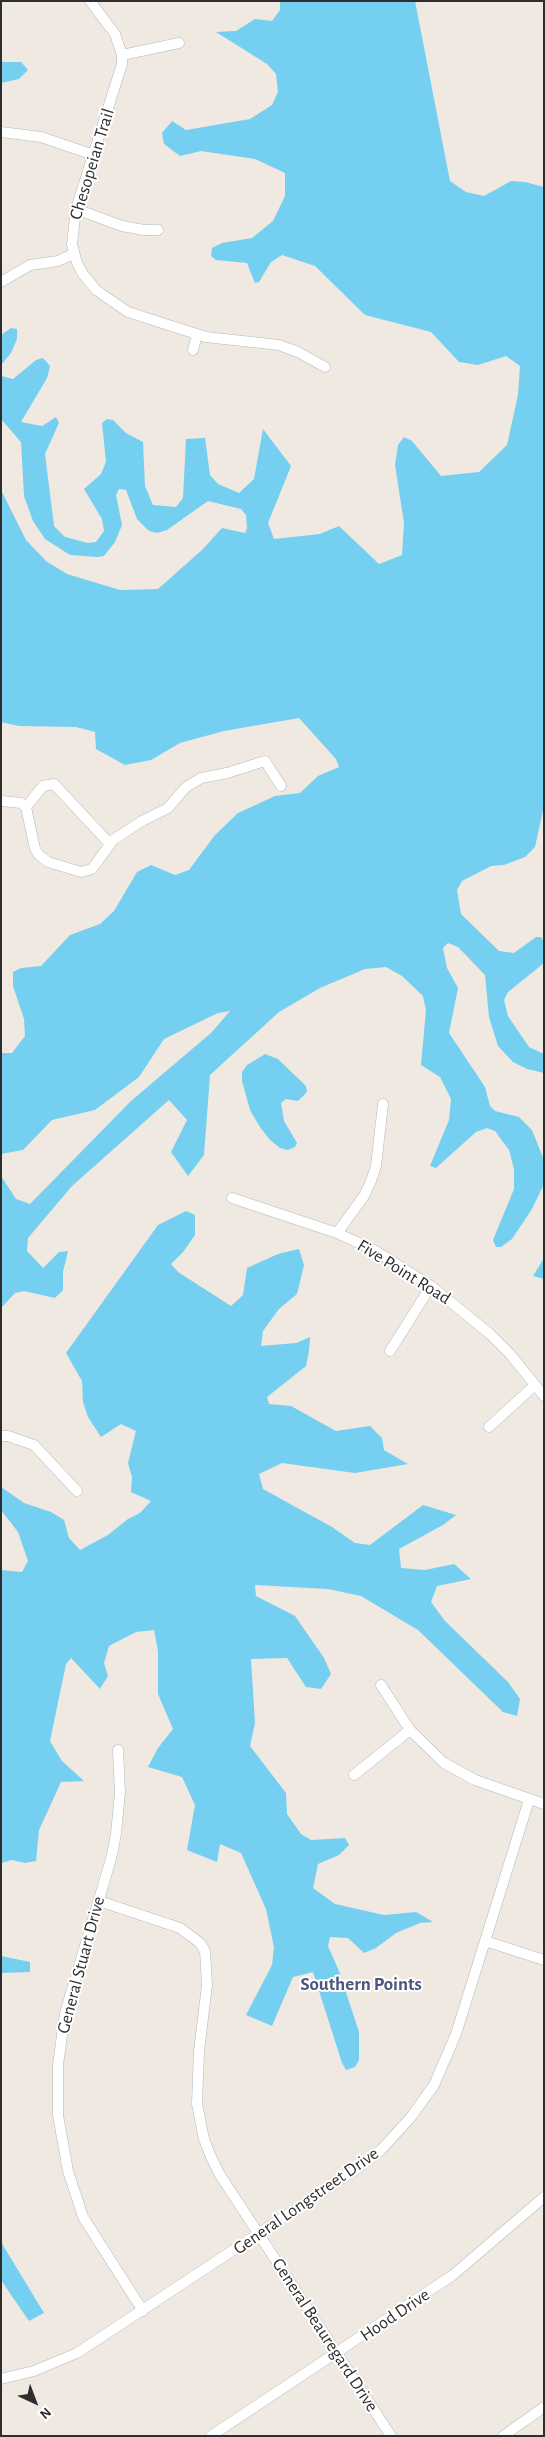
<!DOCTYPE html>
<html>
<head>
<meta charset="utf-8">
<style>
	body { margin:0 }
	#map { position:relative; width:545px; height:2437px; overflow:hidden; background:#efe9e1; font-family:"Alegreya Sans",sans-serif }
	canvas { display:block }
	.frame { position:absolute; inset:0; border:2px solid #2e2e2e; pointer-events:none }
	.north { position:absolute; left:10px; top:2377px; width:50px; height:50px; -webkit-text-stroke:4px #fff; paint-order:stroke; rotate:137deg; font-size:14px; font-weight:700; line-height:20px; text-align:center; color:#2e2e2e }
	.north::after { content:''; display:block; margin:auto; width:18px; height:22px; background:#2e2e2e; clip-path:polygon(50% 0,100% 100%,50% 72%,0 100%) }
</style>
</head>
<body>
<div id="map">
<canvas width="545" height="2437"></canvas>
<div class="frame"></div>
<div class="north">N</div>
</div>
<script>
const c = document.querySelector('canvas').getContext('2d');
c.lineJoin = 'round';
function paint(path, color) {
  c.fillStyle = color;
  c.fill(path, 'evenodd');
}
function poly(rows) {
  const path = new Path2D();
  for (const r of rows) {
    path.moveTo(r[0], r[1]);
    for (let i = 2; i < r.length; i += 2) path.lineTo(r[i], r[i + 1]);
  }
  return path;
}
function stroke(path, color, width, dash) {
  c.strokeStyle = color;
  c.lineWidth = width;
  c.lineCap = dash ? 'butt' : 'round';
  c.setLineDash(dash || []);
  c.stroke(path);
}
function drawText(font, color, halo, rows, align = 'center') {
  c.font = font + ' "Alegreya Sans",sans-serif';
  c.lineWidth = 4;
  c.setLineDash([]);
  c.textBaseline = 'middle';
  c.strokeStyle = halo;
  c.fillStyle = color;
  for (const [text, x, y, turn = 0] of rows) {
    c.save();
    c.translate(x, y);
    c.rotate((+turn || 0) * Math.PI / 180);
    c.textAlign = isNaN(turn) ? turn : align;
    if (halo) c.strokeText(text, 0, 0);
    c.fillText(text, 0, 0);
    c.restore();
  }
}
const water = poly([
	[280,1,415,1,450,181,466,192,484,196,511,181,525,182,544,187,544,806,535,847,525,857,504,865,491,866,462,881,457,890,461,914,499,951,514,953,536,937,541,937,544,942,544,963,508,992,504,1000,508,1016,529,1047,544,1054,544,1073,527,1069,513,1062,498,1046,489,1017,485,975,458,947,448,943,443,948,447,968,458,988,449,1033,485,1087,490,1106,495,1111,519,1117,532,1130,544,1160,544,1184,532,1209,512,1239,501,1247,496,1247,493,1240,514,1189,514,1169,509,1150,495,1131,487,1128,476,1132,436,1168,430,1166,449,1120,451,1099,440,1077,421,1065,426,1010,423,996,402,976,386,967,365,969,320,988,279,1012,210,1075,204,1155,188,1176,171,1152,187,1120,169,1100,72,1186,28,1238,27,1251,43,1268,59,1252,68,1251,63,1272,63,1290,55,1298,24,1291,15,1293,1,1308,1,1176,16,1199,30,1204,131,1101,211,1033,230,1011,218,1013,164,1039,139,1077,95,1110,52,1120,23,1150,1,1154,1,1053,12,1053,25,1036,24,1019,13,986,13,972,21,968,41,966,70,935,100,924,114,911,137,872,151,865,175,875,189,870,215,835,238,813,275,796,300,793,318,776,339,767,336,759,299,718,224,731,180,743,151,760,125,765,96,749,95,732,76,727,19,726,1,722,1,490,26,540,46,561,67,574,120,590,158,589,203,549,222,528,245,533,247,528,246,515,241,509,208,501,167,530,157,533,149,531,137,519,126,490,119,489,116,495,122,525,115,542,104,556,97,557,70,555,45,539,33,521,24,496,21,442,1,419,1,376,13,379,36,360,43,358,50,366,47,378,21,422,42,426,56,417,59,423,45,454,54,526,65,537,88,543,96,542,104,531,102,519,84,489,101,474,106,462,102,423,107,419,113,420,126,433,143,442,145,486,153,505,176,507,183,498,186,439,205,438,210,475,218,484,239,493,254,479,263,429,291,466,268,523,274,539,320,534,339,526,379,564,402,555,404,523,395,465,398,445,404,437,412,441,441,476,479,472,507,445,518,395,520,366,506,356,478,365,459,362,431,332,365,315,315,266,282,255,271,262,259,282,255,283,247,263,216,260,211,256,212,248,222,243,252,238,273,221,285,196,285,173,255,159,201,151,180,156,164,144,162,133,172,121,186,130,250,119,272,105,278,92,276,74,267,64,216,32,236,31,255,19,272,21,280,10],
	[1,62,21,62,28,70,19,79,1,83],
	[11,328,17,329,17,339,11,353,1,365,1,335],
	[265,1054,278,1059,306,1086,307,1092,298,1101,286,1099,281,1103,284,1121,297,1143,295,1147,288,1150,280,1148,270,1140,260,1127,250,1110,242,1081,242,1072,247,1065],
	[186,1211,195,1215,195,1235,183,1252,171,1264,178,1272,231,1306,243,1295,247,1268,278,1254,299,1249,304,1265,297,1294,279,1309,263,1331,261,1346,296,1343,310,1337,309,1351,306,1366,267,1397,269,1404,291,1406,336,1431,370,1426,382,1438,384,1450,408,1464,355,1473,282,1463,259,1474,263,1489,332,1527,355,1543,370,1545,423,1505,456,1515,443,1525,399,1549,401,1568,425,1570,454,1564,471,1579,437,1586,431,1602,445,1621,508,1682,520,1699,517,1716,503,1712,418,1630,361,1596,328,1589,255,1585,256,1596,295,1616,324,1658,331,1674,321,1689,306,1687,287,1658,251,1659,255,1723,250,1746,286,1793,287,1814,301,1834,311,1840,345,1838,349,1845,339,1855,318,1864,313,1888,335,1904,384,1915,416,1912,433,1922,420,1923,396,1933,376,1948,364,1953,348,1938,330,1937,328,1946,339,1971,359,2032,359,2060,355,2067,346,2070,342,2063,313,1972,293,1977,272,2026,246,2015,272,1965,274,1947,266,1909,241,1853,220,1844,217,1862,187,1850,195,1805,182,1777,148,1767,158,1748,173,1729,158,1694,158,1651,154,1630,136,1632,109,1646,104,1663,108,1676,100,1689,71,1658,66,1664,50,1741,62,1761,84,1781,61,1782,39,1830,36,1861,25,1863,12,1860,1,1863,1,1570,22,1572,28,1561,18,1532,1,1510,1,1487,24,1503,51,1512,64,1520,69,1538,80,1550,108,1535,128,1519,140,1513,151,1501,131,1492,132,1477,128,1463,136,1431,121,1424,101,1437,88,1417,83,1402,82,1381,66,1353,158,1225],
	[544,1258,544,1279,533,1276],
	[1,1956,30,1962,30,1972,1,1973],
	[1,2242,44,2313,29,2321,1,2280]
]);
const minor = poly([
	[90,1,115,34,122,55,122,64,76,209,72,244,77,263,83,274,96,290,128,312,206,337,279,345,298,352,325,367],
	[122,55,179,43],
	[1,132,41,137,94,155],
	[76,209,122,226,144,230,158,230],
	[1,282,30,265,58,261,73,254],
	[193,350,197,335],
	[1,801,21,803,26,807],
	[26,807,35,849,39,855,48,862,81,872,92,869,113,840,142,821,168,808,186,787,201,778,227,773,265,761,281,786],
	[26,807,43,786,54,784,109,843],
	[232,1198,337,1233,374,1250,431,1286,490,1334,510,1354,544,1396],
	[337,1233,364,1196,371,1181,376,1166,383,1104],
	[390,1351,431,1286],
	[489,1427,535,1385],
	[1,1436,8,1436,34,1445,77,1491],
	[381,1685,410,1730,444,1763,475,1780,544,1804],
	[118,1750,120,1792,116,1834,111,1859,65,2013,58,2065,58,2115,68,2171,83,2217,143,2311],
	[354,1775,410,1730],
	[99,1901,180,1928,200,1943,205,1951,207,1985,199,2051,197,2104,204,2139,211,2157,220,2175,391,2436],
	[485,1941,544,1960],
	[1,2379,34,2371,77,2353,358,2168,381,2150,411,2117,434,2085,456,2034,529,1800],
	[211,2436,453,2275,544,2197],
	[503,2436,544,2407]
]);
const streetNames = [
	["Chesopeian Trail",92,164,-73],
	["Five Point Road",404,1272,32],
	["General Stuart Drive",81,1965,-75],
	["General Longstreet Drive",306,2201,-35],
	["Hood Drive",395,2315,-34],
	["General Beauregard Drive",325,2335,57]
];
const neighbourhoodNames = [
	["Southern Points",361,1984]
];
paint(water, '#75cff0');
stroke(minor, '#b4b7c1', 11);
stroke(minor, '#fff', 10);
drawText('18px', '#2e2e2e', '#fff', streetNames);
drawText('bold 19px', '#4d5680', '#fff', neighbourhoodNames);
</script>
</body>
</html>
